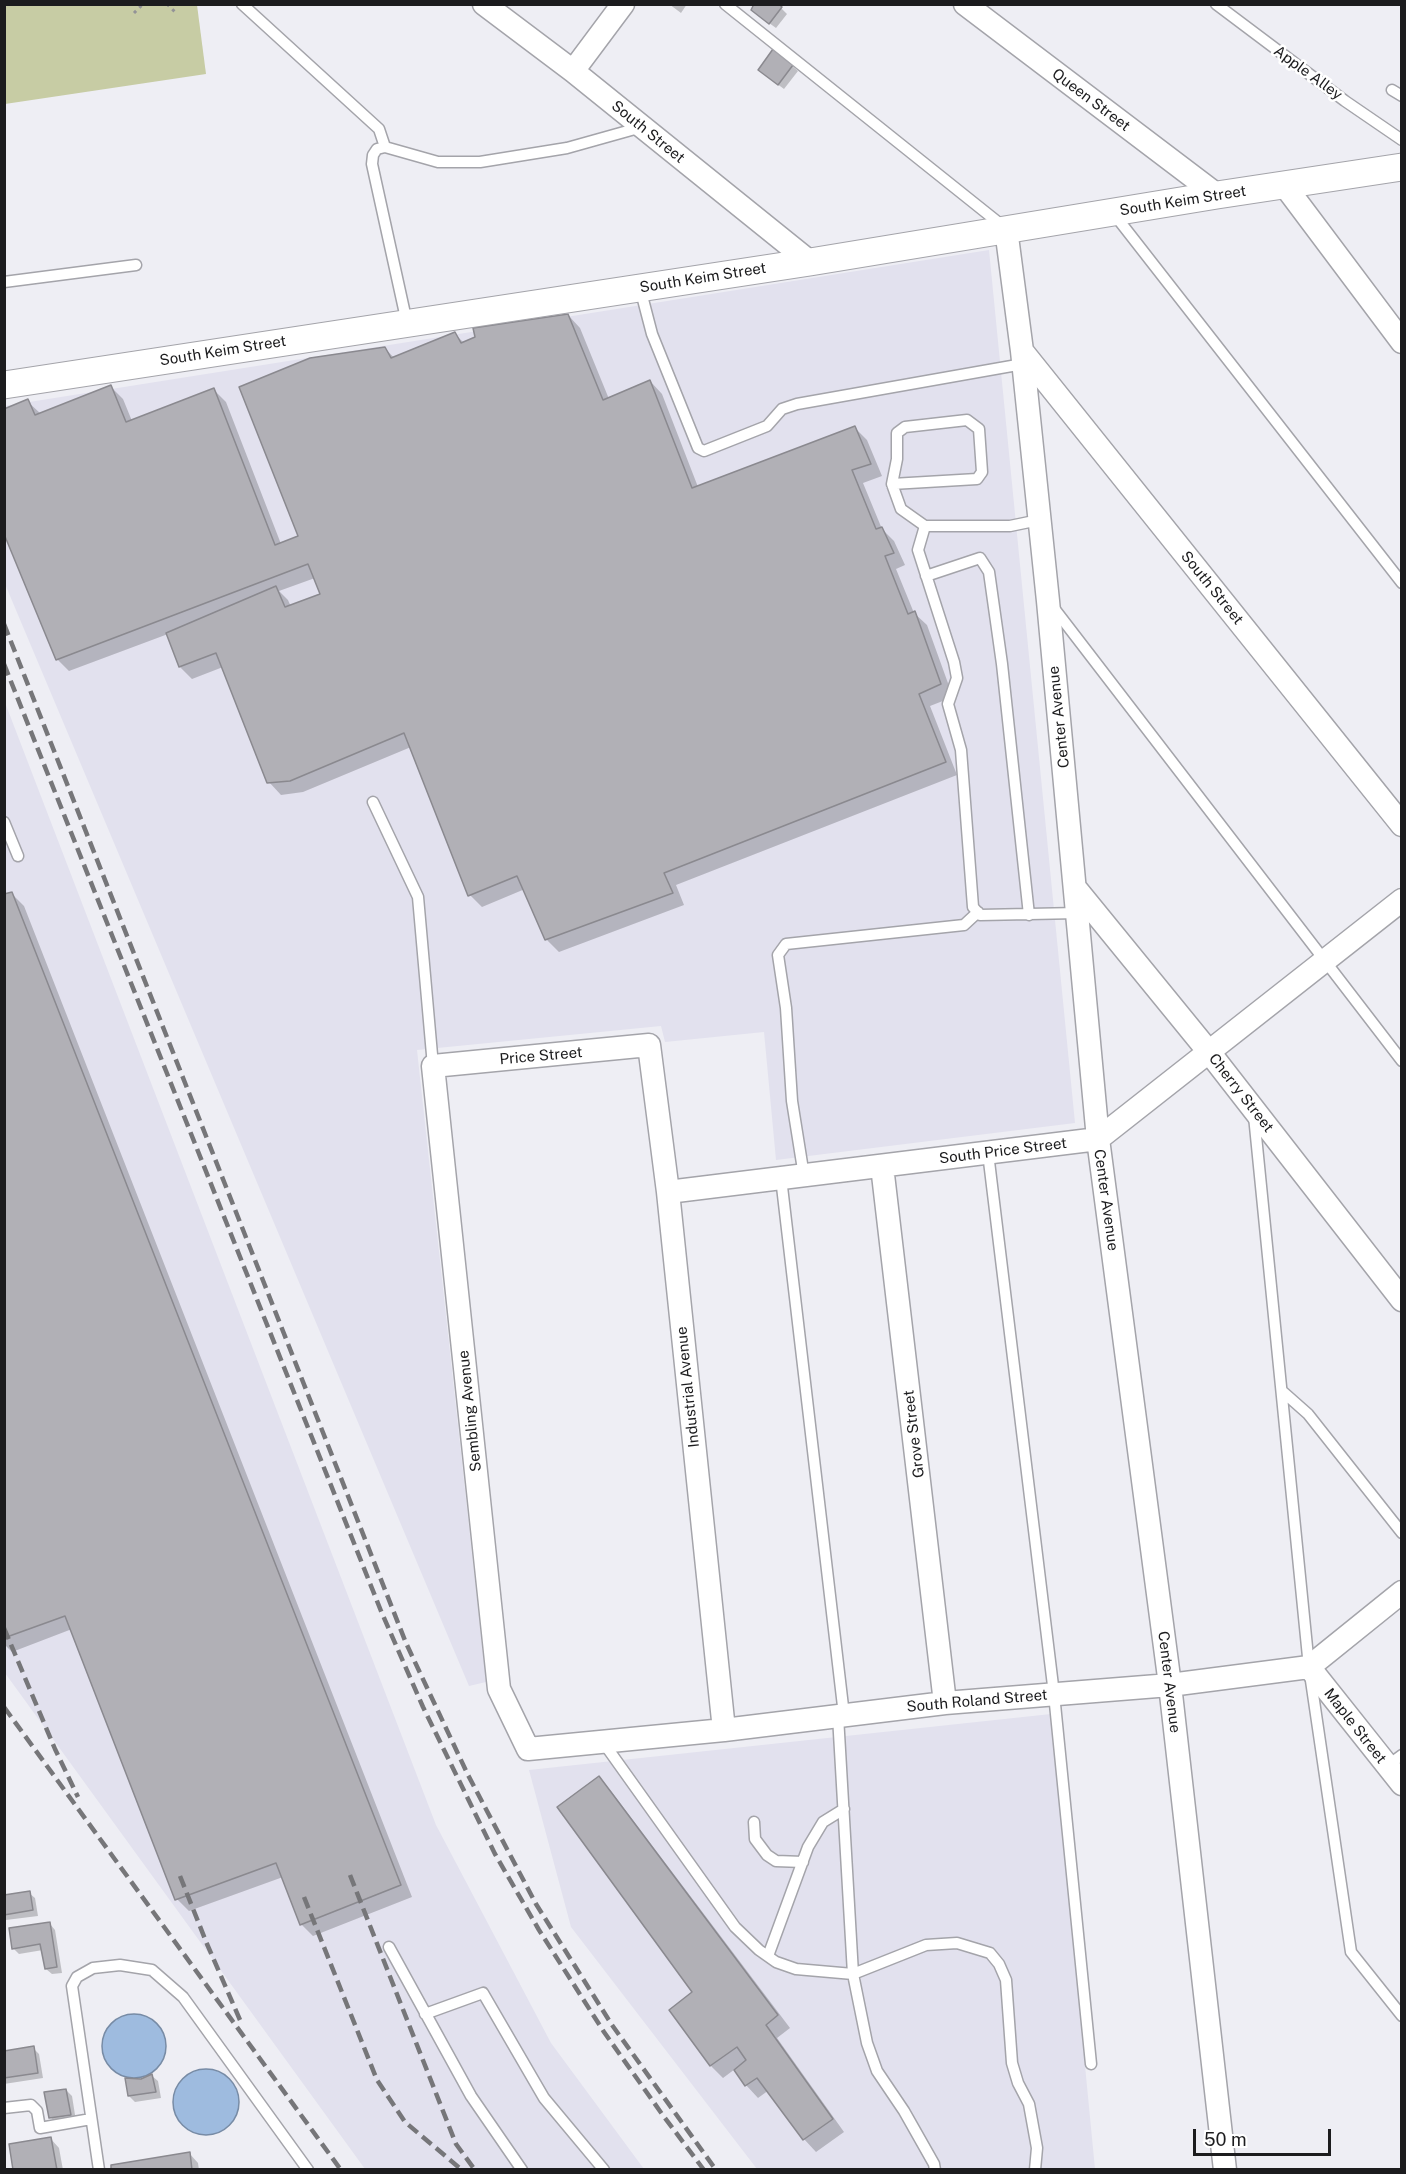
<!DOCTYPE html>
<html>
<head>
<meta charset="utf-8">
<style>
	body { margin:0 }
	#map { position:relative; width:1406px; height:2174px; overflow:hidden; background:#eeeef4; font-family:"Public Sans",sans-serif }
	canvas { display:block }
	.frame { position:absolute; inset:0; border:6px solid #1c1c1e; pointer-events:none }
	.scale { position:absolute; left:1193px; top:2129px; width:138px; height:27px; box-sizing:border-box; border:3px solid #1c1c1e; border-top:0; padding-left:8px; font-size:18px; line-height:21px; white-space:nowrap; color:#1c1c1e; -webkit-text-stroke:4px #fff; paint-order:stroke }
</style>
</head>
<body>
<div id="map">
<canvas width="1406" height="2174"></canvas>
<div class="frame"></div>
<div class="scale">50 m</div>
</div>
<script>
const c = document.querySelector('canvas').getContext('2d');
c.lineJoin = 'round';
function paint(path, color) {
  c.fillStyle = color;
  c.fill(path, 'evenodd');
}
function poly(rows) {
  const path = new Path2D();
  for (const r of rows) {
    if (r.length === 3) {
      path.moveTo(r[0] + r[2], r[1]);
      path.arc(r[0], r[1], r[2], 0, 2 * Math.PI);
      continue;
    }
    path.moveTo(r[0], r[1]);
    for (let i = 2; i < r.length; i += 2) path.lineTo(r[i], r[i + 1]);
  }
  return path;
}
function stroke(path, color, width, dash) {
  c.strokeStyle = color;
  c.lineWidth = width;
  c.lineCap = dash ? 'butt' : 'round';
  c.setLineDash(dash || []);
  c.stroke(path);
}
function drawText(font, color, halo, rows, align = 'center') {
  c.font = font + ' "Public Sans",sans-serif';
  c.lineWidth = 5;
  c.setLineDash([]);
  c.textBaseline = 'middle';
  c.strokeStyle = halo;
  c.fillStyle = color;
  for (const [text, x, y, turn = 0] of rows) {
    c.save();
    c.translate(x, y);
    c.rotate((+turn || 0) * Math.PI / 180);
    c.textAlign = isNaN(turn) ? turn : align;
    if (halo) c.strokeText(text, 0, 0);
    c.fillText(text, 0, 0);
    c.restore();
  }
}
const built = poly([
	[989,250,1075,1123,776,1160,764,1032,665,1042,661,1026,417,1050,486,1682,469,1686,5,584,4,406],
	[4,700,436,1825,551,2043,644,2169,365,2169,5,1673],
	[1051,1714,1095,2169,757,2169,571,1927,529,1770]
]);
const green = poly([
	[5,4,197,5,206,74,5,104]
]);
const water = poly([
	[134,2046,32],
	[206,2102,33]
]);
const shadow = poly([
	[669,4,687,4,681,13],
	[781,8,787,14,776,28,758,15],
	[792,66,798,71,784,89,765,75],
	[568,315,580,328,609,399,650,381,662,394,698,487,855,428,867,440,882,476,863,483,882,529,894,541,905,565,896,569,914,613,927,625,953,697,930,706,957,775,676,885,684,905,559,952,547,940,525,889,482,907,470,895,411,747,303,792,281,795,269,782,223,667,192,679,180,667,168,634,69,671,57,659,27,401,41,414,110,386,123,399,132,421,214,390,226,402,281,544,300,537,385,348,394,358,455,334,464,343],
	[315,578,322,595,291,607,288,600,279,591],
	[12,894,24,906,412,1897,313,1936,301,1924,283,1877,189,1911,177,1899,72,1629,12,1652,4,1644,4,896],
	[599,1778,611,1791,790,2028,777,2038,844,2132,816,2152,804,2139,769,2090,758,2098,746,2085,735,2069,723,2078,711,2066,671,2010,694,1992],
	[29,1893,35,1898,38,1916,6,1920,4,1919,4,1896],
	[50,1924,55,1930,62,1973,52,1974,46,1969,43,1950,19,1954,13,1948],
	[33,2048,39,2054,43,2078,4,2084,4,2052],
	[152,2076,158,2081,161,2098,135,2102,129,2096,141,2081],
	[66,2090,72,2096,76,2121,57,2123,51,2118],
	[50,2138,59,2148,63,2170,15,2170],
	[189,2153,198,2163,199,2170,113,2170]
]);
const building = poly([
	[754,4,779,4,782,7,769,24,751,10,754,4],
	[773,49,793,65,778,85,758,70,773,49],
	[568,314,603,400,650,380,692,488,855,426,871,464,852,470,876,529,882,527,894,553,885,556,908,614,915,611,941,684,919,694,946,762,664,873,673,893,545,940,517,876,468,896,404,733,290,781,267,783,216,653,179,667,166,633,276,586,285,607,320,594,308,564,56,660,4,534,4,409,28,399,35,415,111,385,126,422,214,388,275,545,298,536,239,387,310,358,385,347,391,358,455,332,461,343,475,337,473,328,568,314],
	[12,892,401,1885,300,1925,276,1863,175,1900,65,1616,4,1638,4,894,12,892],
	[599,1776,778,2015,766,2025,833,2119,803,2140,757,2078,745,2086,734,2070,746,2060,737,2047,710,2066,669,2010,692,1992,557,1807,599,1776],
	[30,1891,33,1910,4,1915,4,1895,30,1891],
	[50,1922,57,1967,45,1969,40,1944,12,1949,9,1928,50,1922],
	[34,2046,38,2073,4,2078,4,2051,34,2046],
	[152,2074,156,2092,128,2096,125,2078,141,2079,152,2074],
	[66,2089,71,2115,49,2118,44,2092,66,2089],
	[51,2137,57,2170,13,2170,9,2144,51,2137],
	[190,2152,192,2170,111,2170,111,2165,190,2152]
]);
const path = poly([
	[167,4,175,12],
	[134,13,143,4]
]);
const service = poly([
	[242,4,379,129,385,147],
	[725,4,1004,227],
	[1216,4,1345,101,1402,140],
	[1392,90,1402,96],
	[1114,214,1402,583],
	[4,282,136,265],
	[640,288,652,334,698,448,704,451,767,426,782,409,797,404,1023,364],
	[407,323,372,164,373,155,377,149,385,147,438,162,480,162,567,148,642,127],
	[892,484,977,479,982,472,979,429,967,420,905,427,897,433,897,459,892,484,901,509,925,526,1010,526,1039,520],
	[925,526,918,550,954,662,957,678,948,704,961,750,973,907,980,915,1078,913],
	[926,576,980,558,989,572,1002,664,1029,915],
	[1053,607,1402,1061],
	[373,802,418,897,433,1066],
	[4,822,18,856],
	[1254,1116,1309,1667,1351,1952,1402,2016],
	[988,1153,1054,1694,1091,2064],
	[804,1176,792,1101,786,1008,778,955,786,944,964,925,978,912],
	[781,1178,844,1715],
	[1282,1391,1308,1414,1402,1533],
	[603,1742,735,1927,759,1950,776,1962,796,1969,853,1974,838,1716],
	[1387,1766,1402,1755],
	[754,1822,755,1839,767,1855,776,1861,803,1862],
	[389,1947,471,2096,522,2170],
	[768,1956,808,1847,823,1822,844,1809],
	[425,2014,483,1993,544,2098,604,2170],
	[4,2108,31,2105,37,2111,40,2128,91,2119],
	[99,2170,72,1986,77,1977,93,1968,120,1965,152,1970,183,1997,308,2170],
	[935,2170,934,2164,904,2111,877,2071,867,2043,853,1974,926,1945,957,1943,990,1953,999,1964,1006,1980,1012,2063,1018,2083,1029,2104,1037,2148,1035,2170]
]);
const minor = poly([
	[484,4,573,71,810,262],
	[965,4,1217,195],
	[573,71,623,4],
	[1285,186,1402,342],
	[1006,229,1022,351,1048,601,1098,1139,1170,1685,1225,2170],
	[1022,351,1402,825],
	[1076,889,1209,1052,1402,1300],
	[882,1166,945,1703],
	[668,1192,1098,1139,1402,900],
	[1309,1667,1402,1784],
	[724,1730,668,1192,649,1045,433,1066,499,1689,528,1749,724,1730,945,1703,1170,1685,1309,1667,1402,1592]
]);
const tertiary = poly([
	[4,385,810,262,1217,195,1402,167]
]);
const rail = poly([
	[4,624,406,1643,468,1775,536,1904,612,2025,716,2170],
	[4,664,381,1611,423,1707,495,1854,539,1930,604,2032,662,2114,704,2170],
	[4,1628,55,1749,78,1797],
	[4,1707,341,2170],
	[350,1875,456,2144,475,2170],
	[180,1876,207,1944,240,2020],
	[304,1897,377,2080,405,2122,462,2170]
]);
const streetNames = [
	["Apple Alley",1308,73,36],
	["Queen Street",1091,100,37],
	["South Street",648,132,39],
	["South Keim Street",1183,201,-9],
	["South Keim Street",703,278,-9],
	["South Keim Street",223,351,-9],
	["South Street",1212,588,51],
	["Center Avenue",1059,717,-96],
	["Price Street",541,1056,-5],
	["Cherry Street",1241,1093,52],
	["South Price Street",1003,1151,-7],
	["Center Avenue",1106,1200,82],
	["Industrial Avenue",688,1387,-96],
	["Sembling Avenue",470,1411,-96],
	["Grove Street",914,1434,-97],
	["Center Avenue",1169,1682,83],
	["South Roland Street",977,1701,-5],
	["Maple Street",1355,1726,52]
];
paint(built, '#e2e1ee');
paint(green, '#c7cca4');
paint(water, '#9ebbdf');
stroke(water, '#778ba5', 1.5);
paint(shadow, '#0003');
paint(building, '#b1b0b6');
stroke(building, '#8a898f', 1.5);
stroke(service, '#a4a4aa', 13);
stroke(minor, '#a4a4aa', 25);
stroke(tertiary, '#a4a4aa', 29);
stroke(path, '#939397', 3, [3, 4.5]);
stroke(service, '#fff', 10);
stroke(minor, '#fff', 22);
stroke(tertiary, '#fff', 27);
stroke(rail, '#767679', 4.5, [12, 6]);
drawText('15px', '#1c1c1e', '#fff', streetNames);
</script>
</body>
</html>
